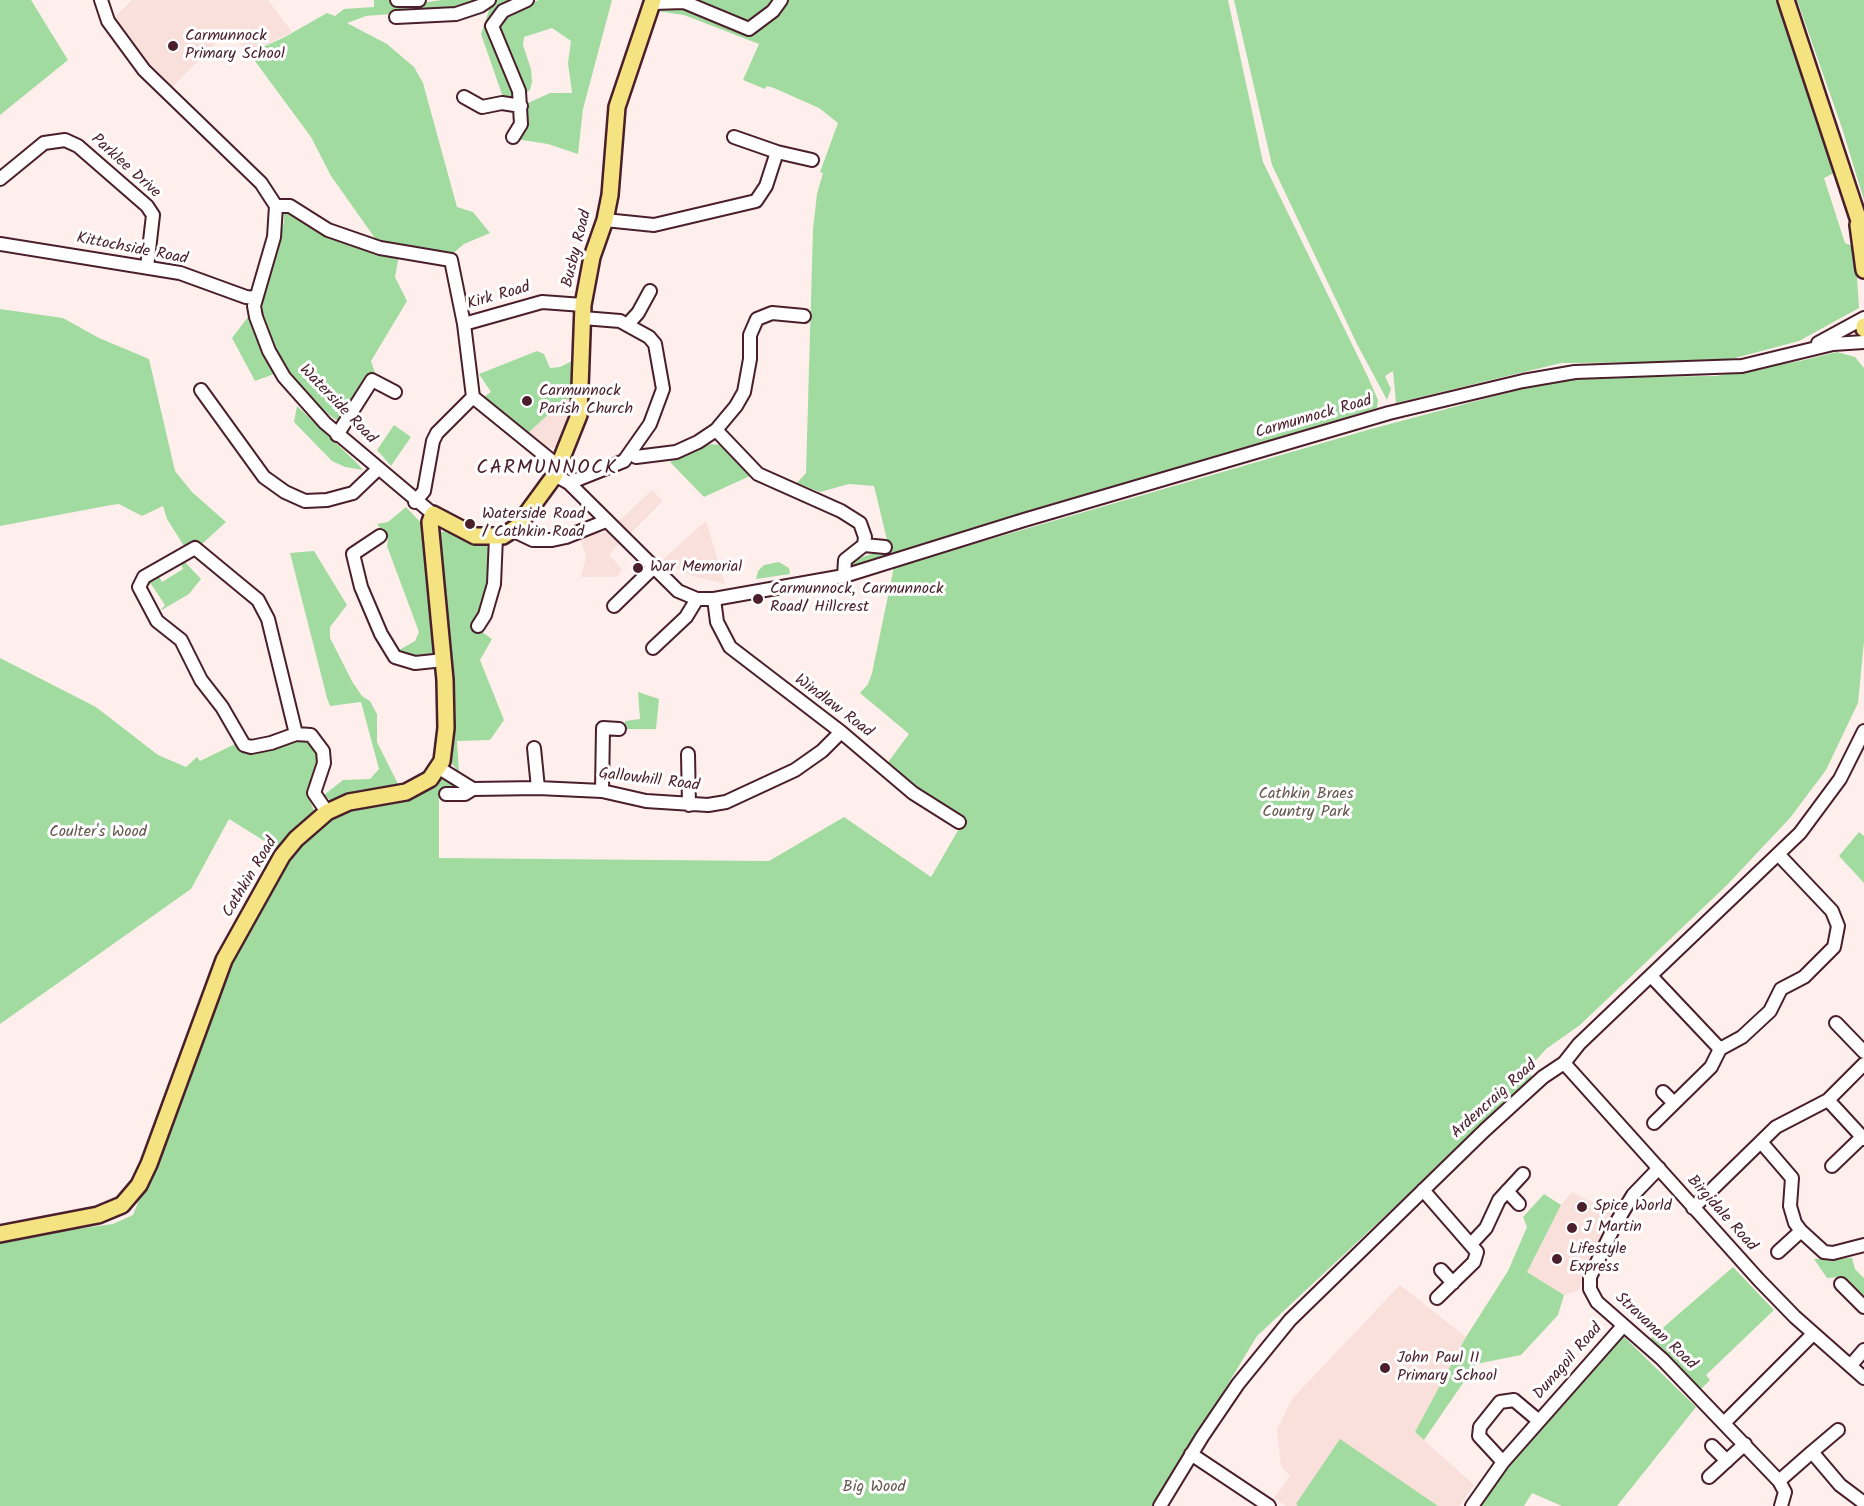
<!DOCTYPE html>
<html>
<head>
<meta charset="utf-8">
<style>
	body { margin:0 }
	canvas { display:block; background:#feefec }
</style>
</head>
<body>
<canvas width="1864" height="1506"></canvas>
<script>
const c = document.querySelector('canvas').getContext('2d');
c.lineJoin = 'round';
function paint(path, color) {
  c.fillStyle = color;
  c.fill(path, 'evenodd');
}
function poly(rows) {
  const path = new Path2D();
  for (const r of rows) {
    path.moveTo(r[0], r[1]);
    for (let i = 2; i < r.length; i += 2) path.lineTo(r[i], r[i + 1]);
  }
  return path;
}
function stroke(path, color, width, dash) {
  c.strokeStyle = color;
  c.lineWidth = width;
  c.lineCap = dash ? 'butt' : 'round';
  c.setLineDash(dash || []);
  c.stroke(path);
}
function drawText(font, color, halo, rows, align = 'center') {
  c.font = font + ' Kalam,sans-serif';
  c.lineWidth = 6;
  c.setLineDash([]);
  c.textBaseline = 'middle';
  c.strokeStyle = halo;
  c.fillStyle = color;
  for (const [text, x, y, turn = 0] of rows) {
    c.save();
    c.translate(x, y);
    c.rotate((+turn || 0) * Math.PI / 180);
    c.textAlign = isNaN(turn) ? turn : align;
    if (halo) c.strokeText(text, 0, 0);
    c.fillText(text, 0, 0);
    c.restore();
  }
}
const built = poly([
	[132,0,268,0,292,32,249,53,227,32,171,88,142,61,115,17],
	[565,399,572,400,570,416,558,445,554,448,548,448,528,433],
	[652,490,663,501,630,534,618,522],
	[706,521,725,584,692,576,667,563,663,559],
	[609,531,620,543,609,555,622,569,617,577,581,577,586,557,581,540,586,536],
	[1572,1192,1617,1215,1578,1291,1564,1295,1527,1272,1561,1205],
	[1400,1285,1466,1337,1415,1432,1474,1485,1459,1506,1286,1506,1274,1498,1290,1476,1281,1466,1277,1430,1292,1399]
]);
const green = poly([
	[0,0,31,0,68,60,0,115],
	[374,0,393,0,401,6,441,0,482,0,455,9,366,16,347,23,387,44,414,67,423,83,457,207,473,212,490,233,464,244,450,256,377,241,331,176,311,137,249,53,283,38,327,13,335,16,344,9,374,7],
	[497,0,513,0,491,20,516,97,512,101,504,100,481,34,490,7],
	[539,0,612,0,583,109,578,154,548,144,516,139,526,104,550,93,572,93,568,63,571,41,552,28,524,37,523,45,531,69,532,82,530,90,524,94,499,30,499,23,509,12],
	[681,0,776,0,758,17,737,22],
	[785,0,1228,0,1263,162,1367,375,1378,400,1377,408,851,567,851,561,889,548,874,486,849,484,820,492,797,483,806,473,813,229,817,194,823,173,820,172,838,123,819,108,774,88,767,86,765,89,743,80,759,44,684,15,657,11,687,7,745,32],
	[1234,0,1778,0,1797,45,1836,172,1824,178,1845,243,1855,247,1859,308,1799,341,1735,358,1703,362,1561,363,1396,403,1393,371,1385,376,1391,389,1387,400,1357,344,1272,165],
	[1797,0,1864,0,1864,200,1842,128],
	[284,211,292,211,399,255,395,277,407,301,371,361,375,373,368,378,339,422,320,408,290,375,281,362,262,316,263,295,284,222],
	[0,309,63,318,99,338,149,359,175,471,192,492,226,522,202,544,190,542,184,546,167,519,163,506,142,516,119,504,111,505,0,526],
	[248,317,274,374,255,381,232,338],
	[537,351,544,354,550,368,560,367,574,360,572,400,565,399,528,433,517,429,484,397,491,392,479,374],
	[1837,352,1855,357,1864,368,1864,641,1858,703,1826,770,1790,818,1727,885,1580,1025,1546,1049,1536,1060,1530,1080,1257,1336,1154,1506,0,1506,0,1243,10,1238,113,1224,133,1215,249,925,285,864,313,829,345,809,443,779,462,789,439,793,439,858,769,861,844,817,931,877,964,820,924,796,886,765,909,734,860,693,868,684,872,673,894,567,1371,429,1525,388,1569,378,1716,376,1800,361],
	[297,406,358,464,363,470,345,467,332,461,294,422],
	[394,425,411,437,391,466,377,450],
	[711,444,720,445,750,476,704,497,670,462],
	[406,507,423,525,435,654,428,657,405,654,399,650,415,641,419,632,387,546,388,539,377,524,388,522],
	[447,531,477,545,492,547,493,569,475,627,492,639,480,660,504,720,490,740,457,741,459,773,451,762,452,738,437,536,440,532],
	[314,551,347,605,330,627,330,638,353,683,362,696,370,701,377,714,377,742,400,788,332,802,324,795,343,780,370,779,379,769,361,702,330,706,327,698,290,553],
	[183,560,201,579,189,594,160,611,165,605,151,584,145,587,144,583,158,575,162,582,183,569,180,562],
	[779,562,789,568,790,574,756,579,758,571,764,565],
	[0,658,96,707,158,755,186,767,197,757,200,761,237,743,302,738,309,739,319,753,319,765,307,792,314,811,296,826,298,829,279,850,229,819,191,889,0,1024],
	[638,692,659,699,656,729,625,729,625,721,640,719],
	[1859,832,1864,836,1864,883,1839,856],
	[1544,1194,1561,1205,1527,1272,1564,1295,1558,1315,1521,1355,1476,1364,1424,1440,1415,1432,1466,1337,1508,1271,1527,1227,1523,1217],
	[1852,1258,1855,1269,1864,1278,1864,1297,1841,1277,1827,1278,1814,1259],
	[1733,1267,1774,1310,1706,1375,1710,1380,1701,1389,1650,1339],
	[1621,1334,1696,1407,1617,1506,1562,1506,1532,1493,1524,1506,1476,1506,1502,1467],
	[1340,1439,1438,1506,1298,1506,1296,1504]
]);
const minor = poly([
	[101,0,108,21,144,70,261,183,276,206,274,237,254,306,256,317,269,351,284,377,325,423,433,514],
	[397,0,419,0],
	[653,3,684,2,749,29,773,11,781,0],
	[396,17,456,14,480,6,489,0],
	[464,97,482,107,502,103,521,106],
	[513,137,521,124,519,91,492,26,503,11,527,0],
	[734,137,777,152,812,160],
	[0,179,44,143,65,140,78,146,147,206,153,215,147,267],
	[276,206,290,206,328,230,380,248,451,260,464,324],
	[605,220,654,225,756,201,766,186,777,152],
	[0,244,180,273,246,297,256,298],
	[628,324,638,313,650,291],
	[1818,343,1864,318],
	[201,390,264,477,285,492,305,501,327,500,353,493,377,470],
	[716,430,758,474,841,511,860,523,865,537,864,545,845,560,844,576],
	[337,435,372,380,395,392],
	[636,457,676,452,698,442,716,430,736,406,744,392,750,359,750,335,757,319,772,313,804,316],
	[558,466,473,397,464,324,542,302,583,305],
	[555,475,569,483,678,591,697,599,714,599,844,576,1024,520,1389,413,1523,381,1575,372,1742,366,1833,344,1864,342],
	[569,483,624,461,650,424,663,389,655,344,649,337,620,321,583,318],
	[415,502,424,491,433,441,437,433,473,397],
	[514,531,533,540,552,540,566,537,606,521],
	[380,536,353,554,361,587,381,634,395,657,415,663,444,660],
	[864,545,885,547],
	[714,599,717,622,730,647,841,732,913,793,959,822],
	[614,606,653,568],
	[478,626,485,615,494,584,496,537],
	[653,648,686,617,697,599],
	[296,734,271,743,251,747,244,745,222,707,201,680,181,640,157,621,139,587,144,577,195,548,258,600,268,619,296,734,311,735,323,751,324,763,314,793,327,812],
	[534,748,538,788],
	[688,754,689,805],
	[439,768,473,789,538,788,602,791,646,801,708,805,726,802,795,770,822,751,841,732],
	[602,791,603,728,619,729],
	[446,794,465,794,473,789],
	[1651,976,1720,1049],
	[1836,1023,1864,1052],
	[1564,1063,1759,1280,1795,1317,1864,1378],
	[1663,1092,1674,1103],
	[1828,1100,1864,1139],
	[1654,1123,1711,1067,1720,1049,1742,1037,1770,1011,1781,989,1804,977,1834,947,1838,926,1832,911,1778,854],
	[1761,1142,1792,1178,1790,1206,1795,1223,1801,1231,1824,1252,1833,1253,1864,1245],
	[1832,1166,1862,1137],
	[1659,1168,1633,1195,1616,1223,1590,1277,1590,1289,1597,1302,1662,1359,1779,1481,1785,1492,1781,1506],
	[1423,1190,1477,1252,1474,1262,1437,1298],
	[1507,1191,1519,1204],
	[1693,1208,1776,1127,1828,1100,1864,1064],
	[1472,1243,1486,1228,1499,1200,1523,1174],
	[1778,1252,1801,1231],
	[1441,1270,1453,1283],
	[1841,1284,1864,1307],
	[1851,1365,1864,1350],
	[1724,1423,1813,1334],
	[1712,1446,1727,1461],
	[1812,1452,1838,1430],
	[1191,1454,1269,1506],
	[1503,1462,1479,1436,1480,1427,1500,1402,1514,1400,1539,1421],
	[1709,1477,1745,1444],
	[1779,1481,1812,1452,1840,1485,1864,1503],
	[1160,1506,1202,1437,1238,1384,1290,1320,1485,1130,1543,1077,1564,1063,1579,1044,1800,833,1840,779,1864,731],
	[1472,1506,1503,1462,1623,1326]
]);
const major = poly([
	[1786,0,1864,236],
	[1858,225,1864,270],
	[1864,326,1864,329],
	[0,1234,98,1215,122,1205,139,1185,149,1164,224,960,282,856,296,839,327,812,349,802,406,792,430,779,442,761,446,728,445,680,430,522,433,514,475,536,503,536,517,527,555,475,579,415,583,305,592,257,605,220,610,195,617,107,653,0]
]);
const markers = [
	[173,46,6,"#4a1f2b"],
	[527,401,6,"#4a1f2b"],
	[470,524,6,"#4a1f2b"],
	[638,568,6,"#4a1f2b"],
	[758,599,6,"#4a1f2b"],
	[1582,1207,6,"#4a1f2b"],
	[1572,1228,6,"#4a1f2b"],
	[1557,1259,6,"#4a1f2b"],
	[1385,1368,6,"#4a1f2b"]
];
const poiNames = [
	["Carmunnock",185,37],
	["Primary School",185,55],
	["Carmunnock",539,392],
	["Parish Church",539,410],
	["Waterside Road",482,515],
	["/ Cathkin Road",482,533],
	["War Memorial",650,568],
	["Carmunnock, Carmunnock",770,590],
	["Road/ Hillcrest",770,608],
	["Spice World",1594,1207],
	["J Martin",1584,1228],
	["Lifestyle",1569,1250],
	["Express",1569,1268],
	["John Paul II",1397,1359],
	["Primary School",1397,1377]
];
const streetNames = [
	["Parklee Drive",125,167,42],
	["Busby Road",578,249,-76],
	["Kittochside Road",132,250,11],
	["Kirk Road",499,297,-16],
	["Waterside Road",337,405,46],
	["Carmunnock Road",1314,418,-16],
	["Windlaw Road",833,707,37],
	["Gallowhill Road",649,781,7],
	["Cathkin Road",251,878,-59],
	["Ardencraig Road",1495,1100,-42],
	["Birgidale Road",1721,1214,48],
	["Stravanan Road",1655,1332,43],
	["Dunagoil Road",1569,1362,-49]
];
const parkNames = [
	["Cathkin Braes",1306,795],
	["Country Park",1306,813],
	["Coulter's Wood",98,833],
	["Big Wood",874,1488]
];
const quarterNames = [
	["CARMUNNOCK",547,470]
];
paint(built, '#f9e0db');
paint(green, '#a1dba0');
stroke(minor, '#4a1f2b', 16);
stroke(major, '#4a1f2b', 20);
stroke(minor, '#fff', 12);
stroke(major, '#f5e382', 15);
for (const [x, y, r, color] of markers) {
  const dot = new Path2D();
  dot.arc(x, y, r, 0, 2 * Math.PI);
  c.fillStyle = color;
  c.fill(dot);
  stroke(dot, '#fff', 2);
}
drawText('16px', '#4a1f2b', '#fff', poiNames, 'left');
drawText('16px', '#4a1f2b', '#fff', streetNames);
drawText('16px', '#64574e', '#fff', parkNames);
c.letterSpacing = '1.5px';
drawText('20px', '#4a1f2b', '#fff', quarterNames);
c.letterSpacing = '0px';
</script>
</body>
</html>
